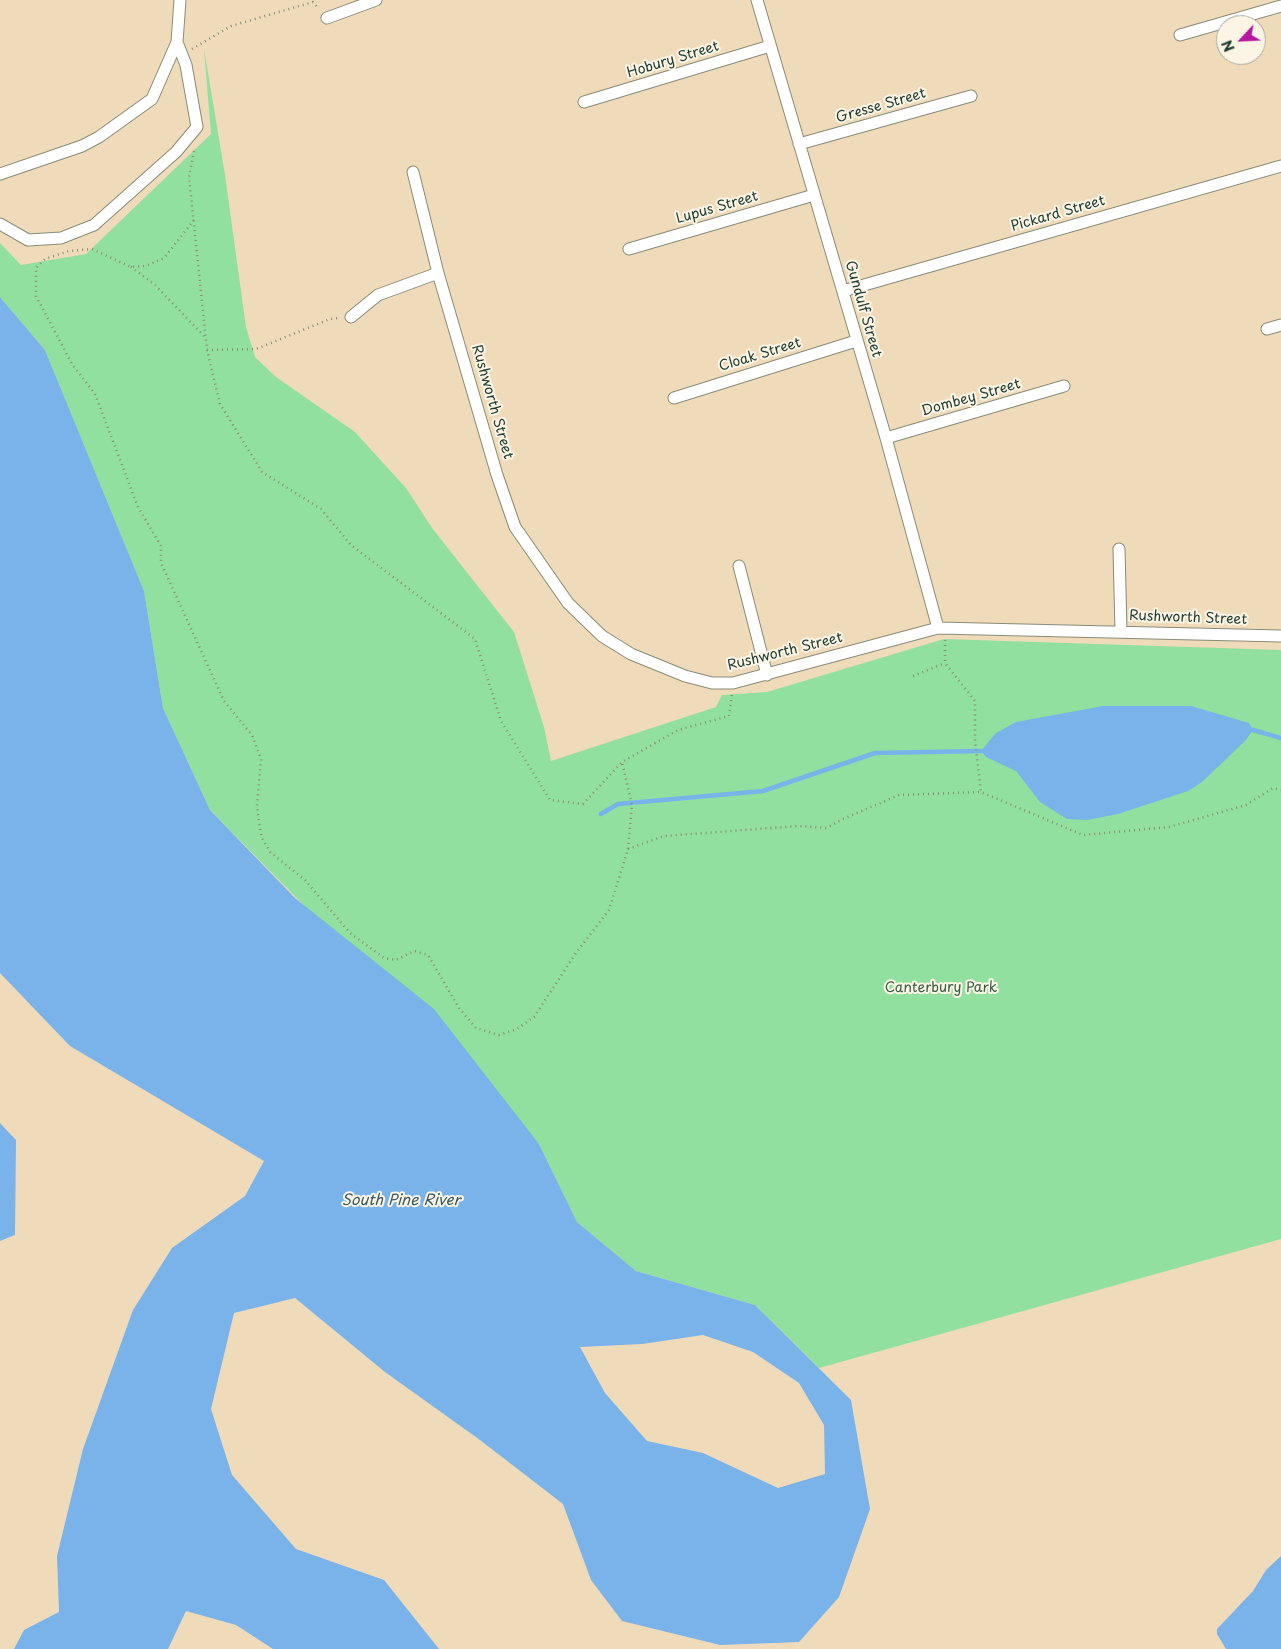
<!DOCTYPE html>
<html>
<head>
<meta charset="utf-8">
<style>
	body { margin:0 }
	#map { position:relative; width:1281px; height:1649px; overflow:hidden; background:#efdbba; font-family:"Playpen Sans",sans-serif }
	canvas { display:block }
	.north { position:absolute; left:1216px; top:15px; width:50px; height:50px; box-sizing:border-box; background:#fcf5e5; border:1px solid #a4ab9e; border-radius:50%; rotate:245deg; font-size:14px; font-weight:700; line-height:20px; text-align:center; color:#1f3d34 }
	.north::after { content:''; display:block; margin:auto; width:18px; height:22px; background:#b5179e; clip-path:polygon(50% 0,100% 100%,50% 72%,0 100%) }
</style>
</head>
<body>
<div id="map">
<canvas width="1281" height="1649"></canvas>
<div class="north">N</div>
</div>
<script>
const c = document.querySelector('canvas').getContext('2d');
c.lineJoin = 'round';
function paint(path, color) {
  c.fillStyle = color;
  c.fill(path, 'evenodd');
}
function poly(rows) {
  const path = new Path2D();
  for (const r of rows) {
    path.moveTo(r[0], r[1]);
    for (let i = 2; i < r.length; i += 2) path.lineTo(r[i], r[i + 1]);
  }
  return path;
}
function stroke(path, color, width, dash) {
  c.strokeStyle = color;
  c.lineWidth = width;
  c.lineCap = dash ? 'butt' : 'round';
  c.setLineDash(dash || []);
  c.stroke(path);
}
function drawText(font, color, halo, rows, align = 'center') {
  c.font = font + ' "Playpen Sans",sans-serif';
  c.lineWidth = 4;
  c.setLineDash([]);
  c.textBaseline = 'middle';
  c.strokeStyle = halo;
  c.fillStyle = color;
  for (const [text, x, y, turn = 0] of rows) {
    c.save();
    c.translate(x, y);
    c.rotate((+turn || 0) * Math.PI / 180);
    c.textAlign = isNaN(turn) ? turn : align;
    if (halo) c.strokeText(text, 0, 0);
    c.fillText(text, 0, 0);
    c.restore();
  }
}
const green = poly([
	[204,49,225,175,246,327,255,357,276,377,355,432,406,488,432,528,514,632,544,727,551,761,716,707,722,695,767,692,944,639,1281,650,1281,1239,819,1368,755,1305,636,1271,577,1222,539,1144,210,810,163,708,144,591,45,350,0,297,0,243,21,265,86,254,211,134]
]);
const water = poly([
	[0,297,45,350,144,591,163,708,210,810,295,898,434,1009,539,1144,577,1222,636,1271,755,1305,851,1400,870,1509,839,1597,799,1642,720,1645,622,1621,591,1580,563,1504,480,1440,385,1372,295,1298,234,1313,211,1409,232,1475,296,1549,384,1580,439,1649,273,1649,236,1625,186,1611,168,1649,14,1649,24,1630,59,1612,57,1556,83,1449,133,1310,172,1248,245,1196,264,1161,70,1046,0,973],
	[703,1335,753,1352,799,1383,824,1425,825,1474,778,1488,703,1453,647,1441,605,1393,580,1347,642,1344],
	[1103,706,1191,706,1249,723,1253,730,1245,741,1202,782,1188,791,1118,814,1087,820,1067,819,1040,802,1016,771,986,757,981,751,996,733,1016,722],
	[0,1123,16,1140,15,1235,0,1241],
	[1281,1556,1281,1649,1226,1649,1217,1634,1217,1629,1253,1591,1266,1570]
]);
const stream = poly([
	[1253,730,1281,738],
	[601,814,618,804,763,791,875,753,981,751]
]);
const path = poly([
	[192,49,231,26,313,2,319,9],
	[194,151,189,177,207,350,220,404,262,472,321,509,351,545,475,639,501,721,550,800,583,804,622,762,678,730,729,716,732,694],
	[194,220,164,258,146,266,131,267,92,249,69,251,45,259,36,268,36,296,72,364,95,394,138,507,161,546,161,563,224,701,252,735,261,759,257,806,259,823,262,838,270,852,305,880,350,933,384,958,396,960,414,951,428,955,459,1008,476,1028,499,1035,517,1029,534,1017,576,953,609,910,628,849,632,805,622,762],
	[131,267,155,285,205,337],
	[207,350,256,349,330,319,339,318],
	[945,640,945,663,975,701,975,741,981,792],
	[913,676,945,663],
	[628,849,664,836,798,826,827,828,843,819,899,795,981,792,1083,835,1169,827,1246,805,1273,788,1281,790]
]);
const minor = poly([
	[757,0,886,438,938,628],
	[327,18,376,0],
	[1180,35,1281,6],
	[584,102,770,46],
	[799,144,971,96],
	[413,172,438,273,497,475,515,527,568,603,602,636,631,654,685,676,712,683,733,683,938,628,1281,636],
	[0,174,82,146,99,137,152,99,177,42,180,0],
	[0,224,28,240,61,238,94,225,176,152,197,127,186,65,177,42],
	[629,249,814,195],
	[843,291,1281,166],
	[351,317,378,295,438,273],
	[1267,329,1281,325],
	[674,398,856,341],
	[886,438,1064,386],
	[1119,549,1121,631],
	[739,566,767,675]
]);
const streetNames = [
	["Hobury Street",673,60,-17],
	["Gresse Street",881,106,-16],
	["Lupus Street",717,208,-16],
	["Pickard Street",1058,214,-16],
	["Gundulf Street",863,309,74],
	["Cloak Street",760,355,-17],
	["Dombey Street",971,398,-16],
	["Rushworth Street",492,402,74],
	["Rushworth Street",1188,618,2],
	["Rushworth Street",785,652,-14]
];
const parkNames = [
	["Canterbury Park",941,988]
];
const waterNames = [
	["South Pine River",401,1201]
];
paint(green, '#91e09f');
paint(water, '#79b3e9');
stroke(stream, '#79b3e9', 4.5);
stroke(minor, '#878c77', 13);
stroke(path, '#878c77', 2.5, [1, 4]);
stroke(minor, '#fff', 11);
drawText('14px', '#1f3d34', '#fcf5e5', streetNames);
drawText('14px', '#365e49', '#fcf5e5', parkNames);
drawText('italic 15px', '#365a61', '#fcf5e5', waterNames);
</script>
</body>
</html>
